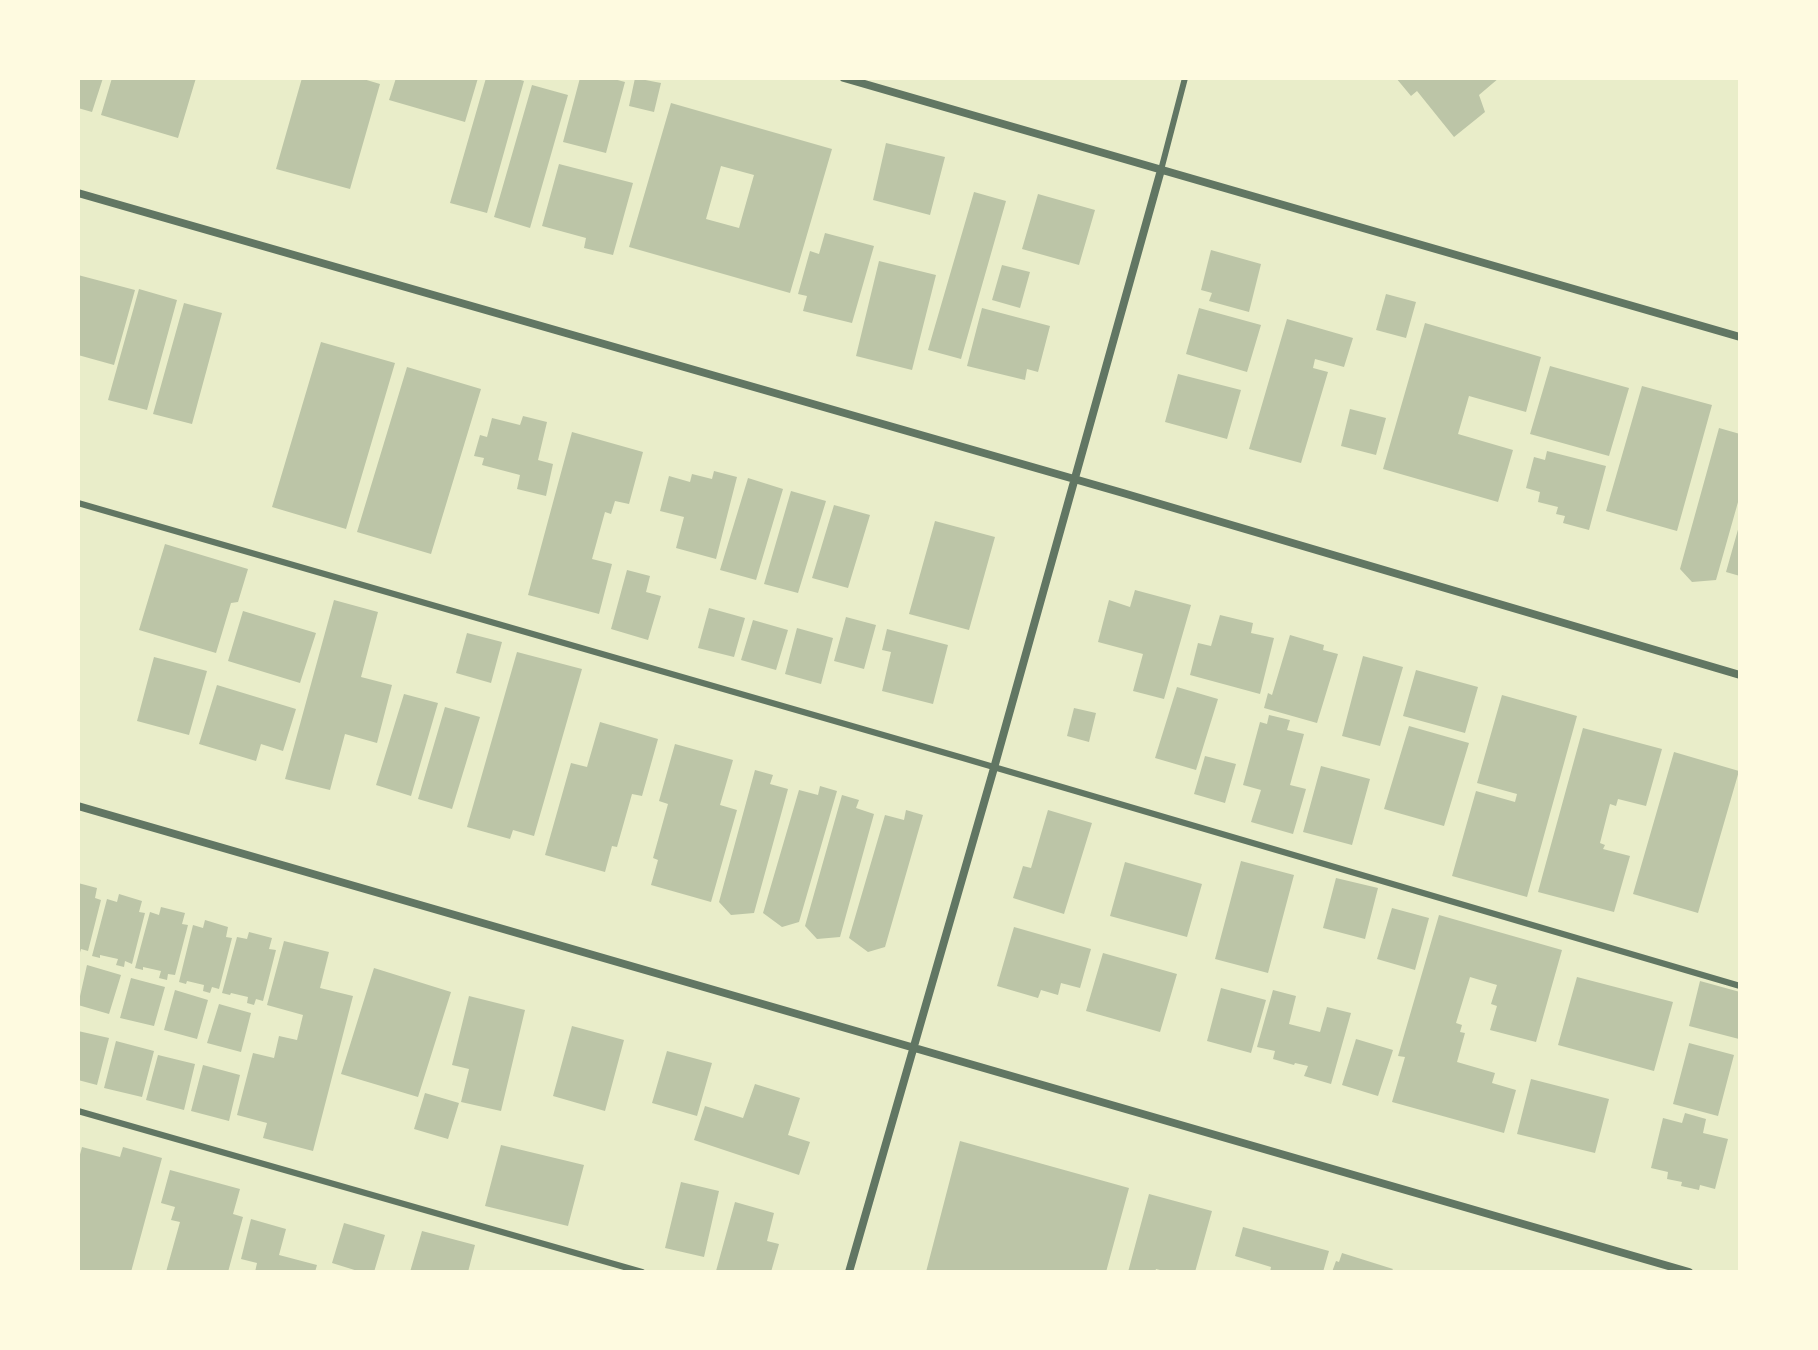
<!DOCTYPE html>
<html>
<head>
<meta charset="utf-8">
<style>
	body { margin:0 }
	#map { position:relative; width:1818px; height:1350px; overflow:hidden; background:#e9edc9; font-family:Barlow,sans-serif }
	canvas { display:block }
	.frame { position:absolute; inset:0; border:80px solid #fefae0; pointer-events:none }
</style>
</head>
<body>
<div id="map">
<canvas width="1818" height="1350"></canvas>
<div class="frame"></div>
</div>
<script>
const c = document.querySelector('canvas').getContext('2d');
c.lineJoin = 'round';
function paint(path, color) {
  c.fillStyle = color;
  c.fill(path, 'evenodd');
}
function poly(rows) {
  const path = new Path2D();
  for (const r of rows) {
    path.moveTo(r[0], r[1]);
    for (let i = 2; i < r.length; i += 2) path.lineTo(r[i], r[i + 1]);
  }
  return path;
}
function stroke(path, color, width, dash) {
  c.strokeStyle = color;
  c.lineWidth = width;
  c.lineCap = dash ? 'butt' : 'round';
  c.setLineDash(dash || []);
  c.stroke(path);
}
const building = poly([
	[78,78,103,78,92,112,78,108],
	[112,78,196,78,178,138,101,115],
	[302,78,360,78,380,84,350,189,276,169],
	[396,78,478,78,465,122,389,100],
	[486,78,514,78,524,81,487,213,450,203],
	[580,78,610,78,625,82,606,153,563,142],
	[635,78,661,83,654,112,629,106],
	[1396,78,1499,78,1479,95,1485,112,1454,137,1417,91,1411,96],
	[532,85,568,95,530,228,494,217],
	[671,103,832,149,790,293,629,247],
	[721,166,754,175,739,228,706,219],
	[886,143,945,157,930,215,873,200],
	[559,164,633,183,613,255,584,248,586,238,542,226],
	[974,192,1006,201,961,359,928,350],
	[1038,194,1095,210,1079,265,1022,249],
	[825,233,874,246,852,323,803,311,807,296,798,294,810,251,819,254],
	[1211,250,1261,264,1249,312,1209,301,1212,293,1201,290],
	[879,261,936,275,912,370,856,356],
	[1002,265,1030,272,1020,308,992,300],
	[78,275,135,290,114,365,78,355],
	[139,289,177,300,147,410,108,400],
	[1386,294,1416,302,1406,338,1376,330],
	[184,303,222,313,192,424,153,414],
	[982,308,1050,326,1038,372,1027,369,1025,380,967,366],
	[1199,308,1261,325,1247,372,1186,354],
	[1287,319,1353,338,1344,367,1315,359,1313,368,1328,372,1301,463,1249,449],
	[1425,323,1541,357,1526,412,1469,396,1458,434,1513,450,1498,502,1383,469],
	[321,342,395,363,346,529,272,507],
	[1550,366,1629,388,1609,456,1530,434],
	[407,367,481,389,431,554,357,532],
	[1178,374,1241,390,1227,439,1165,422],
	[1642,386,1712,405,1677,531,1606,511],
	[1350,409,1386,418,1376,455,1341,446],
	[523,416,547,422,538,460,553,464,546,496,517,489,520,475,482,465,484,458,474,456,480,435,487,437,492,418,520,425],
	[1719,428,1740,434,1740,495,1716,580,1692,582,1680,569],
	[572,432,643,452,629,504,615,501,611,514,605,512,592,559,612,564,599,614,528,595],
	[1547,451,1606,466,1589,530,1563,523,1565,516,1556,514,1558,507,1538,502,1540,492,1526,488,1534,457,1545,460],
	[714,471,737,477,716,559,676,548,684,517,660,511,669,476,690,482,692,474,712,479],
	[748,478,783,489,756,580,720,570],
	[791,491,826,501,798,593,764,584],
	[834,505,870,515,848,588,812,578],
	[935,521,995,537,969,630,909,614],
	[1739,526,1740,526,1740,576,1726,572],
	[165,544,248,569,238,602,231,603,216,653,139,630],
	[627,570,650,576,646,592,661,596,648,640,611,629],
	[1135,590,1191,605,1164,699,1133,691,1143,654,1098,642,1109,600,1130,607],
	[334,600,378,612,361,677,392,685,377,743,345,734,330,790,285,779],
	[709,608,745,618,734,657,698,648],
	[243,611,316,633,300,683,228,661],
	[1220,615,1253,623,1251,633,1274,638,1260,694,1190,675,1198,643,1211,646],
	[846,617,876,625,864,669,834,661],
	[753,620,788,630,776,670,741,660],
	[797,628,833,638,821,684,785,674],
	[887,629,948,645,933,704,882,691,891,652,882,650],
	[467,633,502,642,491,683,456,673],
	[1290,635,1324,645,1323,650,1338,654,1317,723,1264,708,1268,693,1272,695],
	[517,652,582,669,534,836,513,830,510,839,467,827],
	[1363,656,1403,667,1380,746,1342,736],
	[154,657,207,671,189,735,137,721],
	[1416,670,1478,687,1465,733,1403,716],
	[217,685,296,709,283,751,261,744,256,761,199,744],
	[1177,687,1218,699,1196,770,1155,758],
	[404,694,438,703,411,796,376,785],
	[1502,695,1577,716,1527,897,1452,876,1476,791,1515,802,1517,794,1477,783],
	[445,707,480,717,452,809,418,799],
	[1074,708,1096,713,1089,742,1067,736],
	[1269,715,1290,720,1287,730,1304,734,1290,785,1306,789,1293,834,1251,822,1261,790,1243,785,1260,722,1267,724],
	[600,722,658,739,642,796,632,794,617,847,612,846,605,872,545,855,571,763,587,767],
	[1409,726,1469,743,1444,826,1384,809],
	[1583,728,1662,749,1646,806,1618,799,1616,806,1610,804,1600,843,1605,845,1603,849,1630,856,1614,912,1538,892],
	[675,744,733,760,720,805,737,810,711,902,651,885,658,860,653,858,668,804,659,801],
	[1674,752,1739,771,1698,913,1633,894],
	[1205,756,1236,764,1225,803,1194,794],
	[1321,766,1370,779,1352,845,1303,832],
	[755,770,773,775,770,784,788,789,754,913,731,915,719,902],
	[820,786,837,791,799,922,782,927,763,913,799,790,818,795],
	[842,795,859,800,856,808,874,814,840,937,817,939,805,926],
	[906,810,923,815,885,947,868,952,849,938,885,815,904,820],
	[1048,810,1092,823,1064,914,1013,898,1023,866,1031,868],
	[1241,861,1294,875,1268,973,1215,959],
	[1125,862,1202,884,1187,937,1110,916],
	[1336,878,1378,888,1365,939,1323,928],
	[78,883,97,888,95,898,101,900,88,951,81,949,79,956],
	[119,894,142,901,139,912,145,913,132,964,125,961,124,967,116,965,118,959,100,955,100,958,92,956,107,899,117,902],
	[161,907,185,913,182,924,188,925,175,975,168,974,167,980,159,978,161,971,143,967,143,970,135,968,150,912,159,915],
	[1392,908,1429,918,1415,970,1377,959],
	[1439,915,1562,950,1536,1042,1490,1030,1497,1006,1491,1004,1497,985,1470,977,1456,1023,1462,1025,1460,1032,1465,1033,1457,1062,1495,1073,1492,1083,1516,1090,1504,1133,1392,1102,1405,1057,1398,1056],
	[205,920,228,927,226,937,232,938,219,989,212,987,210,993,203,991,204,985,187,981,186,984,179,982,193,925,203,928],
	[1014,927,1091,949,1080,988,1061,983,1058,995,1041,990,1038,998,997,986],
	[249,932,272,938,269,949,276,950,263,1001,256,999,254,1005,247,1003,248,997,231,993,230,995,222,993,237,937,247,939],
	[284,941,329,952,320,988,353,996,313,1151,263,1138,267,1123,237,1115,253,1053,274,1058,279,1036,297,1040,303,1015,267,1005],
	[1103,953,1177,974,1160,1032,1086,1011],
	[87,965,121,975,109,1014,78,1005],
	[374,968,451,992,418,1097,341,1074],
	[1577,977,1673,1002,1654,1071,1558,1045],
	[131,978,165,987,154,1026,120,1018],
	[1700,981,1740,992,1739,1039,1689,1026],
	[1221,988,1266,1000,1251,1053,1207,1041],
	[175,990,208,1000,197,1039,164,1030],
	[1273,990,1296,996,1289,1024,1320,1032,1327,1007,1351,1013,1331,1084,1304,1076,1308,1066,1295,1063,1294,1065,1273,1059,1275,1051,1257,1047],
	[469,996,525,1010,501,1111,461,1102,469,1069,452,1065],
	[219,1004,251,1013,241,1052,207,1043],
	[572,1026,624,1040,605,1111,553,1096],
	[78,1031,109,1038,97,1085,78,1080],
	[1356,1039,1393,1050,1378,1096,1342,1085],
	[116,1041,154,1051,142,1097,104,1088],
	[1689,1043,1734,1055,1718,1116,1673,1104],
	[667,1051,712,1063,697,1116,652,1103],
	[158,1055,195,1064,184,1110,146,1100],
	[203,1065,240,1075,229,1121,191,1111],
	[1531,1079,1609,1099,1595,1153,1517,1134],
	[755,1084,800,1098,788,1135,810,1142,799,1175,694,1140,705,1106,743,1118],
	[425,1093,459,1103,448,1139,414,1129],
	[1685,1113,1706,1119,1703,1133,1728,1139,1715,1189,1700,1185,1699,1190,1681,1186,1682,1182,1667,1179,1668,1172,1651,1168,1663,1118,1682,1123],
	[960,1141,1129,1188,1106,1272,926,1272],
	[501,1145,584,1165,568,1226,485,1206],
	[82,1147,120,1157,123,1147,162,1158,131,1272,78,1272,78,1162],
	[170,1170,240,1189,233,1214,243,1217,228,1272,166,1272,180,1222,171,1220,175,1207,161,1203],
	[681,1182,719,1191,704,1257,665,1248],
	[1149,1194,1212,1211,1195,1272,1168,1272,1156,1269,1155,1272,1128,1272],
	[735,1202,774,1213,767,1241,779,1244,771,1272,716,1271],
	[251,1219,286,1229,279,1255,317,1265,315,1272,255,1272,257,1263,241,1259],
	[344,1223,385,1235,374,1272,361,1272,332,1263],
	[1243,1227,1329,1251,1323,1272,1270,1272,1271,1267,1235,1256],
	[422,1231,475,1245,468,1272,410,1272],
	[1342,1253,1393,1269,1391,1272,1332,1272,1336,1261,1339,1262]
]);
const service = poly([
	[1161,170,1185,78],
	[78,503,963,758,1740,986],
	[78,1111,642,1272]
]);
const minor = poly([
	[844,78,1740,337],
	[78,193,1123,493,1740,675],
	[78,806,1689,1272],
	[849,1272,994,768,1161,170]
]);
paint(building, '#bcc5a7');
stroke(service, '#617663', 6);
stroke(minor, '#617663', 8);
</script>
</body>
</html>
